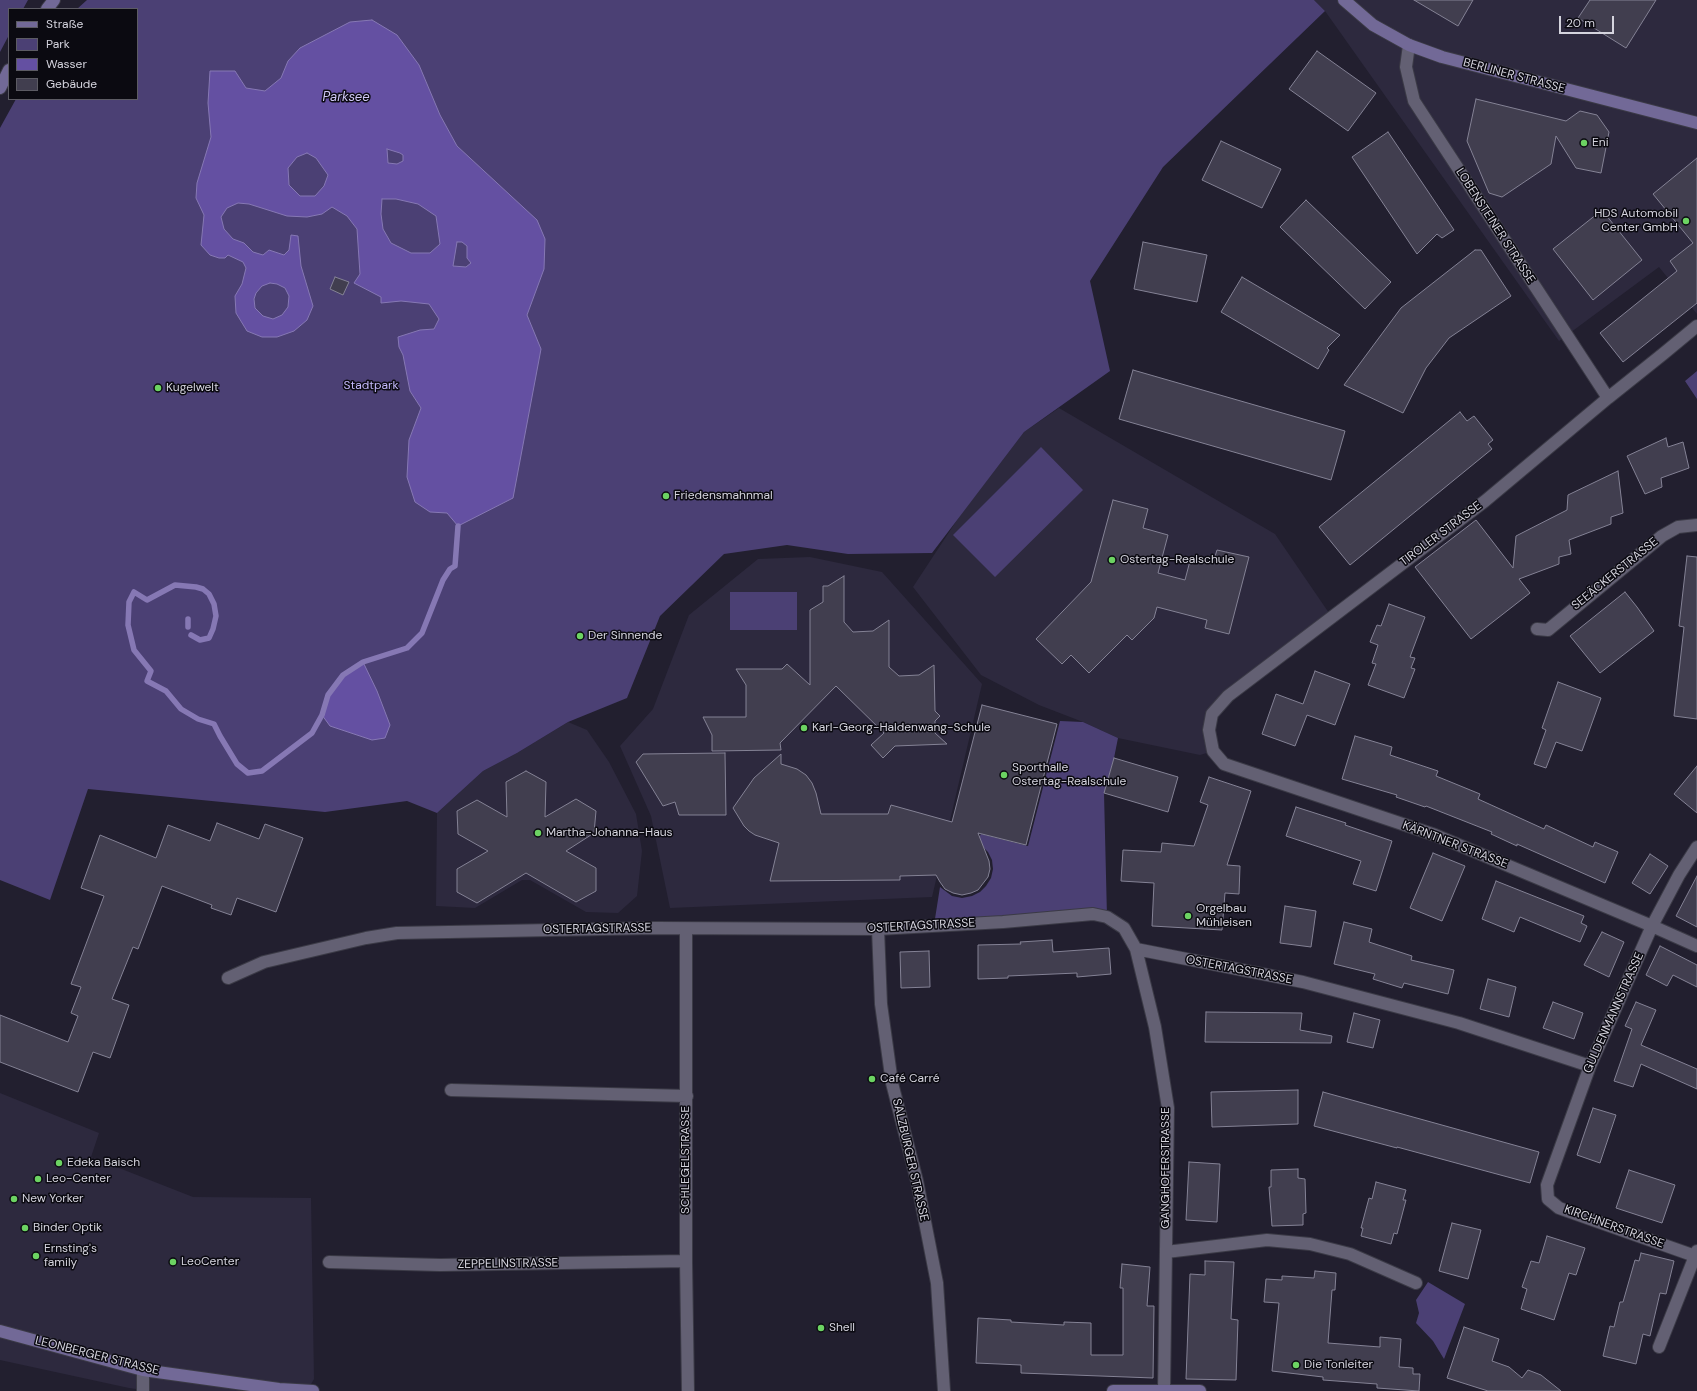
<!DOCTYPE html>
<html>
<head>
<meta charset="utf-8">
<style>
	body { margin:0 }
	#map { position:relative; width:1697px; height:1391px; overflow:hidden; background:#221f2f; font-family:"DM Sans",sans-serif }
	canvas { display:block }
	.legend { position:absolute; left:8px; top:8px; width:130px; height:92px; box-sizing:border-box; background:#0b0a11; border:1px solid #5c5b63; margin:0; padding:5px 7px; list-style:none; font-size:12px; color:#d5d4de }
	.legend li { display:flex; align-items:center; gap:8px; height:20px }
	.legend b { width:20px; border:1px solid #5c5b63 }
	.scale { position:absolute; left:1559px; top:16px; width:55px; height:18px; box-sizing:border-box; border:2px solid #d5d4de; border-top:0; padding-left:5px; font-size:12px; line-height:14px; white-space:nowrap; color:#d5d4de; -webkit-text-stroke:3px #0b0a11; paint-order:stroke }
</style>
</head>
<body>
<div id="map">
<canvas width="1697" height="1391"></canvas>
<ul class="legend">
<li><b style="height:5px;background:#726997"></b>Straße</li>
<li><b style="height:11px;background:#4b4074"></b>Park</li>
<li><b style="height:11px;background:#6450a2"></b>Wasser</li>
<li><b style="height:11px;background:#413e4f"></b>Gebäude</li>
</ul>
<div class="scale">20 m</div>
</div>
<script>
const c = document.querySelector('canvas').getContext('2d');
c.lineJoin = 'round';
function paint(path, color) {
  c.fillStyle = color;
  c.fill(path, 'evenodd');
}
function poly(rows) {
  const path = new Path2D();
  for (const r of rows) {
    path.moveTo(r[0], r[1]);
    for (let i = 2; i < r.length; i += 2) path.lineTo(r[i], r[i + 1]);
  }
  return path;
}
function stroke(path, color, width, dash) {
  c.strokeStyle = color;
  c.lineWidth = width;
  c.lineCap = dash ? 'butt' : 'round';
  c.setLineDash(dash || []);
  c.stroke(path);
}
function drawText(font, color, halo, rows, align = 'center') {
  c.font = font + ' "DM Sans",sans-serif';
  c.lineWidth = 3;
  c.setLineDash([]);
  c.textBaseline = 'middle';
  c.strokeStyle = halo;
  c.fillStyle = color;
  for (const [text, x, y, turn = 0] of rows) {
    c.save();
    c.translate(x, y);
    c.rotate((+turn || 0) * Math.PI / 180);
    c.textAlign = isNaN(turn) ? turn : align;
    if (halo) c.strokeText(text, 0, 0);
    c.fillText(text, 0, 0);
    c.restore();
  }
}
const built = poly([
	[1314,0,1697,0,1697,314,1659,267,1559,341,1325,11],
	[1059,408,1275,534,1329,613,1230,687,1216,709,1213,751,1200,755,1118,738,1083,722,1039,705,981,675,913,587,959,517,1024,432],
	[810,557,882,572,982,684,932,897,670,908,651,816,620,746,653,709,689,615,758,559],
	[568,722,587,730,609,762,636,814,642,851,637,896,618,913,586,912,530,880,522,880,475,908,436,906,437,813,483,771,517,753],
	[0,1093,99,1133,91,1157,193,1197,311,1198,314,1379,307,1391,150,1391,129,1388,0,1360]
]);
const green = poly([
	[0,0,28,0,23,9,9,9,9,35,0,52],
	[87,0,1314,0,1325,11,1163,167,1090,281,1110,371,1024,432,932,553,848,554,787,545,724,554,660,616,627,698,568,722,517,753,483,771,437,813,407,801,325,812,88,789,50,900,0,880,0,128,16,99,137,99,137,9,77,9],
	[1697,371,1697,399,1685,381],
	[1041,447,1083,490,995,577,953,535],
	[730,592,797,592,797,630,730,630],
	[1060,721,1083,722,1118,738,1114,758,1104,793,1107,917,934,925,940,887,952,896,962,898,972,896,980,892,986,886,991,878,993,869,992,860,988,852,977,841,981,834,1028,846],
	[1428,1282,1465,1304,1444,1359,1433,1341,1416,1323,1419,1313,1416,1300]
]);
const water = poly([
	[372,20,397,35,419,65,440,115,457,146,537,220,545,239,544,269,527,315,541,349,513,498,458,526,447,513,430,512,415,502,407,477,409,440,421,408,410,391,403,355,399,347,398,337,420,330,434,329,439,319,429,304,401,301,381,303,381,297,354,283,360,274,357,229,347,216,332,207,322,214,307,217,287,216,249,204,238,203,227,208,221,217,224,229,233,239,244,243,253,252,263,255,269,250,284,255,289,250,291,235,298,236,301,266,313,306,307,320,294,331,277,337,262,337,247,331,236,313,235,296,242,284,246,268,243,262,228,255,225,258,219,258,210,255,201,245,204,215,196,198,197,183,211,137,208,103,210,71,235,71,246,88,265,91,281,78,288,61,300,48,350,22,372,20],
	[387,149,400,153,403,155,403,161,397,164,388,163,387,149],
	[307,153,316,158,328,175,324,186,315,196,300,196,289,185,288,168,297,157,307,153],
	[382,199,396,199,418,204,436,216,440,244,430,253,411,253,391,243,383,229,381,214,382,199],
	[457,242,462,242,467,246,467,258,471,263,466,267,453,266,457,242],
	[270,283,277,284,285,288,289,296,288,307,282,315,273,319,263,316,255,308,254,299,256,293,262,286,270,283],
	[363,662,377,691,390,725,385,738,372,740,330,726,322,715,328,695,343,675,363,662]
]);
const stream = poly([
	[188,627,188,619],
	[191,635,200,640,209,638,213,629,216,616,214,604,209,594,203,589,196,587,175,585,147,600,134,592,129,602,128,625,134,650,151,671,147,681,166,691,181,709,198,719,214,724,220,736,237,764,248,773,262,771,312,733,322,715,328,695,343,675,363,662,407,648,422,633,443,580,450,569,455,566,458,526]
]);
const building = poly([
	[1414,0,1473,0,1458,26,1414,0],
	[1590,0,1656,0,1626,48,1578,18,1590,0],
	[1317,51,1376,93,1348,131,1289,89,1317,51],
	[1476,99,1566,121,1580,111,1597,115,1609,132,1601,173,1576,168,1556,136,1551,164,1502,197,1489,193,1467,141,1476,99],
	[1388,132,1454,230,1442,238,1437,234,1417,254,1352,157,1388,132],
	[1221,141,1281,169,1262,208,1202,180,1221,141],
	[1697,158,1697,303,1623,362,1600,333,1677,271,1670,261,1693,243,1653,194,1697,158],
	[1306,200,1391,282,1365,309,1280,227,1306,200],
	[1602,210,1642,260,1593,300,1553,249,1602,210],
	[1143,242,1207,255,1197,302,1134,289,1143,242],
	[1475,250,1481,250,1511,296,1449,338,1426,368,1403,413,1344,385,1401,308,1475,250],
	[335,277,349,282,343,295,330,289,335,277],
	[1242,277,1340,335,1327,348,1329,350,1318,369,1221,312,1242,277],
	[1133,370,1345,431,1331,480,1119,419,1133,370],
	[1460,412,1467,421,1474,416,1493,440,1488,444,1492,449,1350,565,1319,527,1460,412],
	[1666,438,1668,447,1683,442,1689,468,1661,478,1662,487,1645,494,1627,456,1666,438],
	[1618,471,1623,513,1611,517,1611,524,1569,540,1571,554,1559,557,1559,564,1519,579,1530,593,1471,639,1415,567,1476,520,1513,568,1516,536,1567,510,1568,495,1618,471],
	[1113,500,1148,509,1143,528,1168,535,1158,573,1185,580,1191,557,1213,563,1217,550,1249,557,1229,634,1205,628,1207,620,1157,607,1154,618,1132,640,1127,635,1089,673,1071,655,1062,664,1036,639,1091,582,1113,500],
	[1687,556,1697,557,1697,719,1674,716,1684,627,1679,626,1687,556],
	[844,576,844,622,853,632,873,631,889,620,889,667,899,676,919,675,934,665,935,711,940,716,935,721,935,733,947,744,895,746,883,758,871,745,884,733,836,686,780,743,781,750,712,751,712,735,703,717,746,717,746,685,736,669,782,669,787,664,810,685,810,610,823,602,823,586,828,586,844,576],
	[1625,592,1637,607,1654,631,1600,673,1570,636,1625,592],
	[1389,604,1425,617,1410,657,1415,658,1411,668,1415,669,1404,698,1368,685,1376,664,1372,663,1378,645,1370,642,1377,625,1381,626,1389,604],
	[1315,671,1350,684,1335,725,1307,715,1295,746,1262,734,1276,694,1303,704,1315,671],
	[1558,682,1601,698,1582,751,1556,742,1546,768,1534,764,1546,730,1542,728,1558,682],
	[982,705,1057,724,1026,845,978,833,989,861,990,869,988,877,978,890,971,893,962,895,953,893,945,889,940,882,936,875,900,876,900,880,770,881,779,843,755,835,749,831,744,826,733,808,754,778,781,754,781,764,797,769,806,775,812,783,816,793,821,814,888,814,891,805,952,822,982,705],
	[1355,736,1392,747,1390,755,1438,771,1436,776,1480,794,1478,799,1544,829,1546,825,1593,847,1595,842,1618,852,1605,883,1517,844,1517,846,1491,834,1492,832,1426,806,1425,807,1396,797,1397,795,1342,779,1355,736],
	[725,753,726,815,679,815,675,802,663,806,636,762,643,754,725,753],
	[1114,758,1178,777,1168,812,1104,793,1114,758],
	[1697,766,1697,813,1674,794,1697,766],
	[526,771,546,782,545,817,576,799,596,811,594,833,566,851,596,868,596,891,576,902,526,873,477,903,457,892,457,869,488,851,458,834,457,811,477,800,507,817,506,782,526,771],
	[1209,777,1251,791,1227,865,1240,866,1239,894,1225,893,1222,930,1152,926,1154,883,1121,881,1123,850,1161,852,1162,843,1194,846,1208,805,1200,802,1209,777],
	[1296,807,1346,823,1345,825,1392,841,1376,891,1353,884,1361,861,1286,836,1296,807],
	[217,823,259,839,265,824,303,838,276,912,237,898,231,915,211,908,212,905,162,886,138,949,133,947,112,999,129,1005,110,1058,93,1052,78,1092,0,1062,0,1015,68,1042,78,1016,71,1013,81,987,71,984,104,896,81,888,100,835,156,858,168,825,210,841,217,823],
	[1433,853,1465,866,1442,921,1410,908,1433,853],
	[1650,854,1668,866,1650,894,1632,883,1650,854],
	[1697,876,1697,927,1676,916,1697,876],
	[1496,881,1584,916,1581,923,1587,926,1580,942,1520,917,1514,932,1482,919,1496,881],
	[1285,906,1316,911,1311,947,1280,943,1285,906],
	[1344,922,1372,929,1369,942,1412,956,1411,960,1454,970,1448,994,1404,983,1402,988,1373,979,1375,974,1334,964,1344,922],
	[1602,932,1624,942,1609,977,1584,965,1602,932],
	[1052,940,1053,952,1109,948,1111,974,1077,977,1077,973,1008,976,1008,978,978,979,978,945,1021,944,1020,942,1052,940],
	[1660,946,1697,965,1697,987,1673,975,1667,986,1646,975,1660,946],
	[929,951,930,987,901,988,900,952,929,951],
	[1488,979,1516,987,1509,1017,1480,1009,1488,979],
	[1553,1002,1583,1013,1574,1039,1543,1028,1553,1002],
	[1636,1002,1656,1010,1641,1045,1697,1069,1697,1089,1641,1064,1633,1087,1614,1081,1632,1029,1625,1026,1636,1002],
	[1206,1012,1302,1013,1300,1030,1332,1036,1331,1043,1205,1042,1206,1012],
	[1354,1013,1380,1020,1373,1048,1347,1042,1354,1013],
	[1298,1090,1298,1124,1212,1127,1211,1092,1298,1090],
	[1323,1092,1539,1152,1530,1183,1397,1147,1397,1148,1314,1126,1323,1092],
	[1593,1108,1616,1115,1600,1163,1577,1155,1593,1108],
	[1189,1162,1220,1164,1217,1222,1186,1220,1189,1162],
	[1298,1169,1298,1178,1305,1179,1306,1213,1303,1214,1303,1225,1272,1226,1269,1187,1271,1187,1271,1170,1298,1169],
	[1629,1170,1675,1185,1662,1223,1616,1208,1629,1170],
	[1376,1182,1406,1190,1403,1200,1406,1200,1397,1234,1394,1233,1391,1244,1361,1236,1363,1228,1361,1228,1369,1198,1372,1199,1376,1182],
	[1452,1223,1481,1230,1468,1279,1439,1271,1452,1223],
	[1547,1236,1585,1248,1576,1275,1569,1273,1554,1320,1521,1309,1527,1289,1522,1287,1531,1261,1539,1263,1547,1236],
	[1641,1253,1674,1261,1666,1294,1660,1293,1650,1336,1643,1334,1636,1364,1603,1356,1610,1326,1614,1327,1620,1302,1623,1302,1635,1260,1639,1261,1641,1253],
	[1205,1261,1234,1262,1231,1319,1238,1320,1236,1380,1186,1379,1190,1274,1205,1275,1205,1261],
	[1122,1264,1150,1267,1147,1306,1154,1306,1153,1378,1021,1373,1021,1365,976,1363,978,1318,1011,1320,1011,1322,1064,1325,1064,1322,1091,1323,1091,1355,1123,1355,1123,1288,1120,1288,1122,1264],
	[1315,1271,1336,1273,1335,1290,1332,1290,1328,1343,1380,1347,1380,1337,1401,1339,1399,1367,1413,1368,1413,1374,1420,1374,1419,1391,1377,1388,1377,1384,1323,1380,1323,1377,1272,1371,1279,1303,1264,1302,1266,1279,1282,1280,1282,1276,1314,1278,1315,1271],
	[1464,1327,1499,1339,1492,1361,1509,1367,1522,1378,1528,1370,1541,1375,1561,1391,1488,1391,1447,1378,1464,1327]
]);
const street = poly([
	[1409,45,1406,67,1414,101,1608,398],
	[1697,326,1663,354,1608,398,1485,501,1228,696,1212,714,1209,730,1213,751,1224,764,1435,835,1652,926,1697,946],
	[1537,629,1548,630,1662,536,1678,527,1697,525],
	[686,929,686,1261,688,1391],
	[878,929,881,1004,892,1083,917,1181,937,1283,944,1391],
	[1136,949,1155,1027,1168,1108,1164,1391],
	[228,978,264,962,366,938,397,933,655,928,878,929,1003,922,1093,914,1107,917,1124,928,1136,949,1303,982,1459,1023,1590,1066],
	[451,1090,687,1096],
	[1166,1252,1267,1240,1310,1244,1350,1254,1416,1283],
	[1695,1256,1559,1208,1548,1199,1547,1185,1590,1066,1652,926,1679,875,1697,847],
	[329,1262,440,1265,686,1261],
	[1659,1347,1697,1251],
	[143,1391,143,1370]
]);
const secondary = poly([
	[1344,0,1373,25,1409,45,1442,57,1697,123],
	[47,9,54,0],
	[0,88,9,70],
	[0,1331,143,1370,279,1389,313,1391],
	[1113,1391,1200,1391]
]);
const markers = [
	[1584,143,4,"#6cd362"],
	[1686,221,4,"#6cd362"],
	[158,388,4,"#6cd362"],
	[666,496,4,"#6cd362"],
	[1112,560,4,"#6cd362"],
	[580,636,4,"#6cd362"],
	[804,728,4,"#6cd362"],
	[1004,775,4,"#6cd362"],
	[538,833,4,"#6cd362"],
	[1188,916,4,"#6cd362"],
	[872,1079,4,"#6cd362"],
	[59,1163,4,"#6cd362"],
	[38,1179,4,"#6cd362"],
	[14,1199,4,"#6cd362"],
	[25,1228,4,"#6cd362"],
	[36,1256,4,"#6cd362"],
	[173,1262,4,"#6cd362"],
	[821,1328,4,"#6cd362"],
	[1296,1365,4,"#6cd362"]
];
const streetNames = [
	["BERLINER STRASSE",1514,76,15],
	["LOBENSTEINER STRASSE",1495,226,57],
	["TIROLER STRASSE",1441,534,-37],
	["SEEÄCKERSTRASSE",1615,574,-39],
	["KÄRNTNER STRASSE",1455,845,21],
	["OSTERTAGSTRASSE",921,926,-3],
	["OSTERTAGSTRASSE",597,929,-1],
	["OSTERTAGSTRASSE",1239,970,11],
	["GULDENMANNSTRASSE",1614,1013,-66],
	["SCHLEGELSTRASSE",686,1160,-90],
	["SALZBURGER STRASSE",910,1160,77],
	["GANGHOFERSTRASSE",1166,1168,-90],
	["KIRCHNERSTRASSE",1614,1227,20],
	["ZEPPELINSTRASSE",508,1264,-1],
	["LEONBERGER STRASSE",97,1356,14]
];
const poiNames = [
	["Eni",1592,143],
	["HDS Automobil",1678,214,"right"],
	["Center GmbH",1678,228,"right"],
	["Kugelwelt",166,388],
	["Friedensmahnmal",674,496],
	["Ostertag-Realschule",1120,560],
	["Der Sinnende",588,636],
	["Karl-Georg-Haldenwang-Schule",812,728],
	["Sporthalle",1012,768],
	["Ostertag-Realschule",1012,782],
	["Martha-Johanna-Haus",546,833],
	["Orgelbau",1196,909],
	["Mühleisen",1196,923],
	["Café Carré",880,1079],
	["Edeka Baisch",67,1163],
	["Leo-Center",46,1179],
	["New Yorker",22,1199],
	["Binder Optik",33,1228],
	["Ernsting's",44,1249],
	["family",44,1263],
	["LeoCenter",181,1262],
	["Shell",829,1328],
	["Die Tonleiter",1304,1365]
];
const parkNames = [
	["Stadtpark",371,386]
];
const waterNames = [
	["Parksee",346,98]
];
paint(built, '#2d293e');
paint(green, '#4b4074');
paint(water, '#6450a2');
stroke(water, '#8678b4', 1);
stroke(stream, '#8678b4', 5.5);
paint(building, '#413e4f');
stroke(building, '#848295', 1);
stroke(street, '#3b3a46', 14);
stroke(secondary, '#3b3a46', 14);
stroke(street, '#636073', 12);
stroke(secondary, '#726997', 12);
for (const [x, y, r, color] of markers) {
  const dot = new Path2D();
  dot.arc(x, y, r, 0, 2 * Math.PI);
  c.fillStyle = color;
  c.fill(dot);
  stroke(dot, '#0b0a11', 1.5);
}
drawText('12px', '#d5d4de', '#0b0a11', streetNames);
drawText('12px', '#d5d4de', '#0b0a11', poiNames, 'left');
drawText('12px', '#c4b9fc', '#0b0a11', parkNames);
drawText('italic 13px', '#d0c9f6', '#0b0a11', waterNames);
</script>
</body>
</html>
